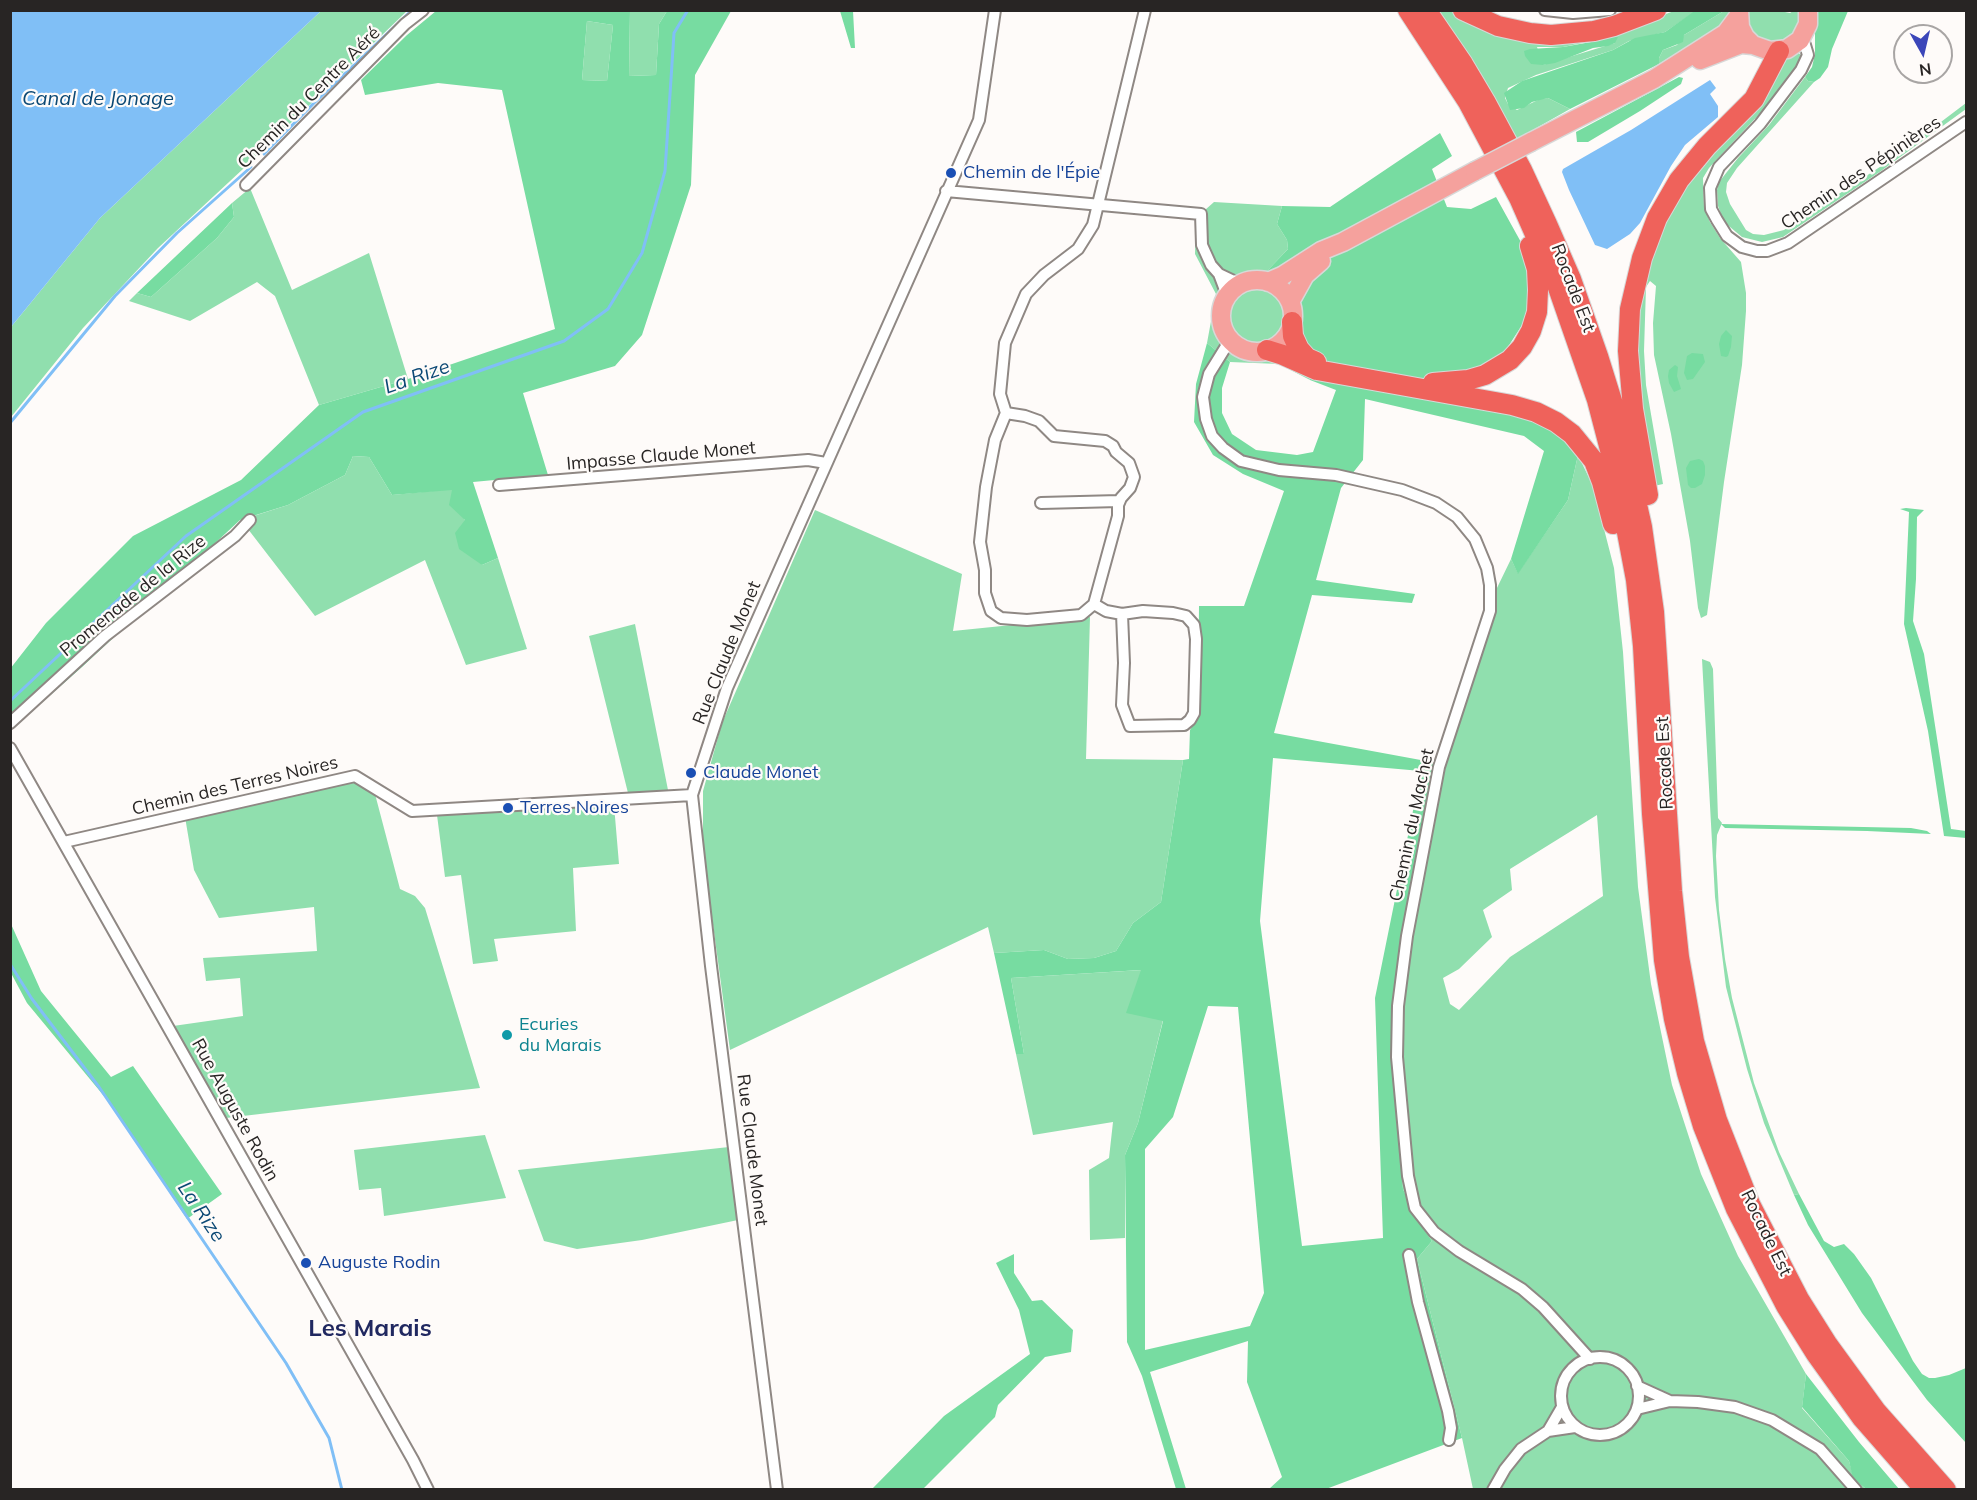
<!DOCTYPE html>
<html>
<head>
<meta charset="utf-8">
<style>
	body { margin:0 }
	#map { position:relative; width:1977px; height:1500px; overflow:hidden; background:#fefbf9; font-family:Mulish,sans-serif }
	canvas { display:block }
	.frame { position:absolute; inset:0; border:12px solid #282524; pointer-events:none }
	.north { position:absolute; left:1893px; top:24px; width:60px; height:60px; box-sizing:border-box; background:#fefbf9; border:2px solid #a8a5a4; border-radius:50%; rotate:172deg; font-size:16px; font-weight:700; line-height:24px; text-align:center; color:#282524 }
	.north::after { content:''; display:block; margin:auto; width:21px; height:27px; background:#3b46b9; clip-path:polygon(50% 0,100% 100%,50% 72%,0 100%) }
</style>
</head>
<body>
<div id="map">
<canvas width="1977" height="1500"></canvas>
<div class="frame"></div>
<div class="north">N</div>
</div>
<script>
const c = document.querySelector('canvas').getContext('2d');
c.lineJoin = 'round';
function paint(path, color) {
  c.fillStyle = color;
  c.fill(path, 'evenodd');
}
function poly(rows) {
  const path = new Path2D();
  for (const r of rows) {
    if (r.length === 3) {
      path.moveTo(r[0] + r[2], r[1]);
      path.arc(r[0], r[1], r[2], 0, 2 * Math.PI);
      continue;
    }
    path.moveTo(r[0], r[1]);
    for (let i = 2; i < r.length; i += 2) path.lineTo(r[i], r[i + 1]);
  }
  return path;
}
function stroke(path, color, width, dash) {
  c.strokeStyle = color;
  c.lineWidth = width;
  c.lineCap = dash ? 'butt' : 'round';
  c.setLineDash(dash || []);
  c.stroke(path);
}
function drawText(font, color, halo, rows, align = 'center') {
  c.font = font + ' Mulish,sans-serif';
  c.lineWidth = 4.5;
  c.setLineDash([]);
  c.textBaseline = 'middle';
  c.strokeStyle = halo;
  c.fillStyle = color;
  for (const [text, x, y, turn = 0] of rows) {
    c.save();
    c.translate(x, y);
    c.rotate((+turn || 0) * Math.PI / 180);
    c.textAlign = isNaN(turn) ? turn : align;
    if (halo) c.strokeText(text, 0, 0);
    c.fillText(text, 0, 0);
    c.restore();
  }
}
const green = poly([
	[321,11,407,11,243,169,158,248,83,328,11,417,11,327,100,218],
	[630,11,667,11,659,24,656,75,629,76],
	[1439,11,1452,11,1476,24,1617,32,1674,11,1696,11,1665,32,1629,41,1613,50,1536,75,1508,88,1505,98,1508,104,1517,110,1540,99,1548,98,1570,109,1517,139,1493,95],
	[1597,40,1615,43,1543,65,1537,47,1563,47],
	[1724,11,1731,11,1725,23,1659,64,1659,58,1663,50,1677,45,1684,35],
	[1749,11,1780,11,1790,13,1793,11,1800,11,1800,23,1794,34,1784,41,1771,43,1760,38,1751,29,1749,23],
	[587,21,613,25,607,81,582,80],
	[1796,51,1801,55,1800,62,1765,108,1709,168,1703,178,1704,207,1710,222,1720,238,1741,262,1746,293,1746,311,1742,365,1724,482,1707,615,1701,618,1698,608,1690,541,1671,434,1654,355,1653,323,1656,286,1650,281,1646,287,1644,351,1646,385,1663,484,1654,486,1640,403,1635,329,1647,264,1678,194,1779,62],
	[1805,77,1808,81,1814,82,1737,168,1727,183,1726,192,1730,204,1746,230,1753,234,1764,235,1784,230,1892,159,1966,103,1966,109,1881,171,1783,237,1762,242,1742,237,1724,222,1718,206,1717,190,1719,182,1738,158,1769,125],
	[250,188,292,290,369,253,408,379,319,405,275,296,257,282,190,321,129,301,137,293,151,297,217,238,234,217,232,203],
	[1214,202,1282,206,1277,224,1287,240,1288,249,1267,271,1297,262,1308,280,1299,340,1310,380,1279,364,1230,362,1207,343,1216,294,1195,254,1196,218],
	[1578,455,1593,486,1614,568,1623,652,1638,887,1651,984,1672,1085,1701,1174,1738,1256,1806,1374,1802,1408,1849,1461,1854,1478,1866,1489,1473,1489,1462,1438,1417,1259,1432,1241,1415,1217,1403,1189,1393,1075,1394,1004,1437,763,1481,621,1511,559,1518,573,1568,500],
	[1597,815,1603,896,1510,957,1459,1010,1450,1004,1443,978,1459,969,1492,937,1483,910,1512,890,1510,869],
	[353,456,369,457,392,495,453,489,482,565,498,558,527,649,466,665,425,560,315,616,241,520,288,505,345,475],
	[815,510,962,574,953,631,1090,617,1086,759,1183,760,1161,902,1133,923,1116,951,1094,958,1068,959,1044,950,994,953,988,927,730,1050,703,851,703,791,722,723],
	[635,624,668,790,628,793,589,636],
	[1702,659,1710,662,1713,669,1718,818,1722,823,1717,835,1716,856,1719,910,1725,959,1732,998,1754,1083,1779,1152,1799,1194,1794,1195,1764,1123,1747,1069,1726,987,1715,897],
	[346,780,362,785,375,794,400,889,415,896,425,908,480,1088,226,1118,173,1026,243,1016,240,978,206,981,203,958,317,951,314,907,219,918,194,870,185,817],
	[614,805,619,864,573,868,576,931,494,939,498,961,473,964,461,875,445,877,437,815],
	[1142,970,1163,1020,1138,1123,1125,1155,1125,1238,1090,1240,1089,1170,1109,1158,1113,1122,1033,1135,1016,1054,1024,1054,1011,978],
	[485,1135,506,1198,384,1216,381,1188,359,1190,354,1150],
	[729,1147,738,1220,642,1240,577,1249,544,1241,518,1170]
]);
const forest = poly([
	[1696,10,1724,11,1684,35,1683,42,1663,50,1659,58,1659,64,1570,109,1548,98,1532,102,1524,108,1510,110,1504,93,1522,81,1613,50,1635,38,1665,32],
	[436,11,630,11,629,76,656,75,659,24,667,11,731,11,695,75,691,185,642,335,615,366,523,393,548,475,473,482,498,558,482,565,459,549,455,533,465,520,449,505,452,490,392,495,369,457,353,456,345,475,288,505,240,520,82,667,11,730,10,669,46,623,133,536,241,480,319,405,408,379,555,329,502,90,438,83,365,95,361,80,407,35],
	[587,21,613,25,607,81,582,80],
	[840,11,853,11,855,48,851,48],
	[1818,11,1848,11,1832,49,1828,67,1820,78,1814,82,1808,81,1805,77,1812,67,1815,54,1815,24],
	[1609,36,1618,37,1615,43,1608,46,1593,48,1555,63,1543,65,1531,64,1525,56,1524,51,1530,49,1563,47,1591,42],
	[1679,77,1683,78,1681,84,1640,111,1588,142,1577,142,1576,132],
	[1440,133,1452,156,1432,169,1447,207,1471,209,1496,197,1522,244,1533,290,1524,322,1504,353,1473,372,1448,375,1515,415,1545,426,1566,439,1578,455,1568,500,1518,574,1511,559,1544,451,1524,436,1365,399,1363,460,1341,488,1316,580,1415,594,1412,603,1312,595,1274,733,1437,763,1394,1004,1393,1075,1403,1189,1415,1217,1432,1241,1417,1259,1462,1438,1326,1489,1269,1489,1282,1477,1247,1382,1248,1341,1150,1372,1186,1489,1176,1489,1142,1376,1127,1342,1125,1155,1138,1123,1163,1021,1126,1013,1141,970,1011,978,1024,1054,1016,1054,994,953,1044,950,1068,959,1094,958,1116,951,1133,923,1161,902,1183,760,1189,759,1190,730,1198,718,1199,606,1244,606,1284,491,1243,474,1213,455,1194,422,1196,384,1207,343,1230,362,1222,388,1222,413,1232,434,1256,450,1297,455,1313,452,1336,390,1310,380,1299,340,1297,262,1266,272,1288,249,1287,240,1277,224,1282,206,1330,207],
	[1273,758,1421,771,1375,998,1383,1238,1302,1246,1260,921],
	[1208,1006,1238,1007,1264,1293,1250,1326,1145,1350,1145,1149,1173,1117],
	[232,203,234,217,217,238,151,297,137,293],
	[1726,330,1732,336,1731,347,1728,356,1726,357,1721,356,1719,344,1721,336],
	[1692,353,1703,354,1705,362,1693,379,1687,380,1684,373,1687,356],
	[1675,365,1678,367,1677,376,1681,389,1674,392,1669,383,1668,376,1669,370],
	[1699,459,1703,461,1705,466,1705,475,1702,484,1695,488,1691,488,1688,485,1686,468,1690,461],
	[1906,508,1924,510,1917,517,1916,579,1913,621,1924,654,1951,829,1966,831,1966,838,1944,836,1928,731,1904,624,1909,512,1900,509],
	[1721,824,1911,828,1927,831,1931,834,1867,831,1725,828],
	[11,924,41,991,111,1077,133,1066,222,1194,187,1219,113,1107,27,1003,11,973],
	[1799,1194,1824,1241,1834,1247,1844,1244,1854,1254,1871,1278,1913,1361,1922,1374,1929,1378,1935,1378,1949,1375,1966,1368,1966,1443,1927,1400,1862,1313,1808,1225,1794,1195],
	[1014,1254,1014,1273,1032,1301,1042,1300,1073,1330,1071,1352,1045,1357,998,1405,995,1417,924,1488,872,1489,944,1416,1030,1354,1019,1310,996,1263],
	[1806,1374,1859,1442,1899,1489,1866,1489,1853,1478,1849,1461,1802,1407]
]);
const water = poly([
	[10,11,321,11,100,218,11,327],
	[1710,80,1716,88,1710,94,1718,106,1718,117,1685,145,1671,166,1640,223,1630,234,1607,249,1595,245,1569,190,1562,172,1563,169,1631,130]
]);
const stream = poly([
	[264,154,313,104,412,10],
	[10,423,115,296,177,233,251,167],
	[10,701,186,536,363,412,564,341,608,309,642,253,665,171,674,33,688,10],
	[10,964,32,999,99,1087,286,1363,329,1438,342,1490]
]);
const street = poly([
	[1545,10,1573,13,1610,10],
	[1800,40,1805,45,1808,55,1801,70,1760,124,1719,167,1710,188,1711,209,1717,220,1727,236,1742,247,1757,251,1767,251,1788,243,1966,122],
	[246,185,405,24,423,10],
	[946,191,1201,214,1202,245,1211,265,1219,274,1225,290,1225,298],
	[1219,274,1240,284],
	[1230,340,1209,374,1203,397,1206,419,1212,436,1223,448,1241,461,1279,470,1336,475,1402,490,1436,503,1457,517,1475,539,1487,568,1490,585,1490,611,1439,767,1407,936,1398,1006,1397,1057,1408,1176,1415,1208,1434,1232,1459,1251,1522,1289,1543,1307,1590,1359],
	[1006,413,995,440,986,487,980,542,985,570,985,593,991,611,1001,618,1027,620,1081,615,1094,604,1118,516,1118,505,1121,498,1130,488,1134,477,1129,463,1116,452,1113,446,1105,441,1054,436,1039,421,1025,416,1006,413,1000,394,1005,343,1026,294,1044,275,1078,249,1093,225,1145,10],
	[499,485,808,460,826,463],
	[1041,503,1119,501],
	[1094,604,1106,611,1122,614,1143,611,1173,613,1186,616,1194,625,1196,639,1194,713,1190,720,1184,725,1130,726,1122,705,1124,663,1122,614],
	[10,723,105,636,235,536,250,520],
	[10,748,413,1460,428,1490],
	[64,842,355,776,412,811,692,795],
	[1409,1255,1418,1302,1448,1411,1451,1428,1449,1440],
	[1600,1396,39],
	[1637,1386,1670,1401],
	[1637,1409,1670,1401,1698,1402,1735,1407,1772,1420,1820,1449,1856,1490],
	[1548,1431,1562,1407],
	[777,1490,711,966,692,795,727,688,979,120,995,10],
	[1493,1490,1505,1469,1521,1449,1548,1431,1575,1427]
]);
const primary = poly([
	[1739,10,1740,27,1745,37,1753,45,1770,51,1787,49,1800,40,1808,24,1808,10],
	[1700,60,1741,44,1753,45],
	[1531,142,1654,79,1726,33,1738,17],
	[1257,316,36],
	[1268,282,1282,276,1321,251,1343,242,1475,171],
	[1290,302,1305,275,1321,261]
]);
const highway = poly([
	[1408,10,1468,102,1519,198,1556,282,1597,400,1615,469,1636,580,1643,646,1652,814,1664,960,1674,1019,1687,1073,1703,1126,1736,1209,1786,1306,1816,1354,1862,1418,1925,1490],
	[1426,10,1463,64,1485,101,1522,170,1547,224,1571,279,1598,356,1618,420,1642,527,1654,612,1672,891,1679,957,1694,1041,1717,1120,1750,1204,1799,1299,1828,1345,1876,1411,1946,1490],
	[1463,10,1498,26,1530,33,1551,35,1594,31,1614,26,1656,10],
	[1292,322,1293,336,1299,349,1307,358,1316,362],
	[1267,350,1283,355,1317,370,1512,405,1536,412,1556,422,1572,434,1594,461,1602,482,1613,524],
	[1433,383,1468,380,1485,375,1510,360,1522,347,1531,331,1537,312,1538,290,1537,269,1530,246],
	[1648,495,1633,409,1628,351,1630,309,1642,258,1657,218,1679,180,1707,146,1754,99,1779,51]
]);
const primaryBridge = poly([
	[1475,171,1531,142]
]);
const markers = [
	[951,173,6,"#1a4fb4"],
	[691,773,6,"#1a4fb4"],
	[508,808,6,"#1a4fb4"],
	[507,1035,6,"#0f9aa8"],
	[306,1263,6,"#1a4fb4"]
];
const streetNames = [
	["Chemin du Centre Aéré",309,98,-45],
	["Chemin des Pépinières",1861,173,-34],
	["Rocade Est",1573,288,69],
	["Impasse Claude Monet",661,456,-5],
	["Promenade de la Rize",133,596,-39],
	["Rue Claude Monet",727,653,-68],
	["Rocade Est",1665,763,-93],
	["Chemin des Terres Noires",235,786,-13],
	["Chemin du Machet",1412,825,-78],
	["Rue Auguste Rodin",235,1110,61],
	["Rue Claude Monet",752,1150,83],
	["Rocade Est",1766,1233,64]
];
const transitNames = [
	["Chemin de l'Épie",963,173],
	["Claude Monet",703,773],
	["Terres Noires",520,808],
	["Auguste Rodin",318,1263]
];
const cultureNames = [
	["Ecuries",519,1025],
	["du Marais",519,1046]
];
const waterNames = [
	["Canal de Jonage",98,99],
	["La Rize",417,377,-19],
	["La Rize",201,1212,56]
];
const districtNames = [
	["Les Marais",370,1329]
];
paint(green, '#90dfae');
paint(forest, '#77dca1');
paint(water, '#80bff6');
stroke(stream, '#80bff6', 3);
stroke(street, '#8f8884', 14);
stroke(primary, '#d8d8d8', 21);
stroke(highway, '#d8d8d8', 22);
stroke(street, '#fff', 10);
stroke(primary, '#f5a19d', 18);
stroke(highway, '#ef625b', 20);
stroke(primaryBridge, '#d8d8d8', 21, []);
stroke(primaryBridge, '#f5a19d', 18);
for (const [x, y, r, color] of markers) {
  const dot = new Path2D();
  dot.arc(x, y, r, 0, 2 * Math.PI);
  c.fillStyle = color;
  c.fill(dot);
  stroke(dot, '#fefbf9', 2);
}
drawText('18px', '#282524', '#fefbf9', streetNames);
drawText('18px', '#164399', '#fefbf9', transitNames, 'left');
drawText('18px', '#0d838f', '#fefbf9', cultureNames, 'left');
drawText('italic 20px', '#0c4975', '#fefbf9', waterNames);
drawText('bold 24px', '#202860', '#fefbf9', districtNames);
</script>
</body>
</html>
